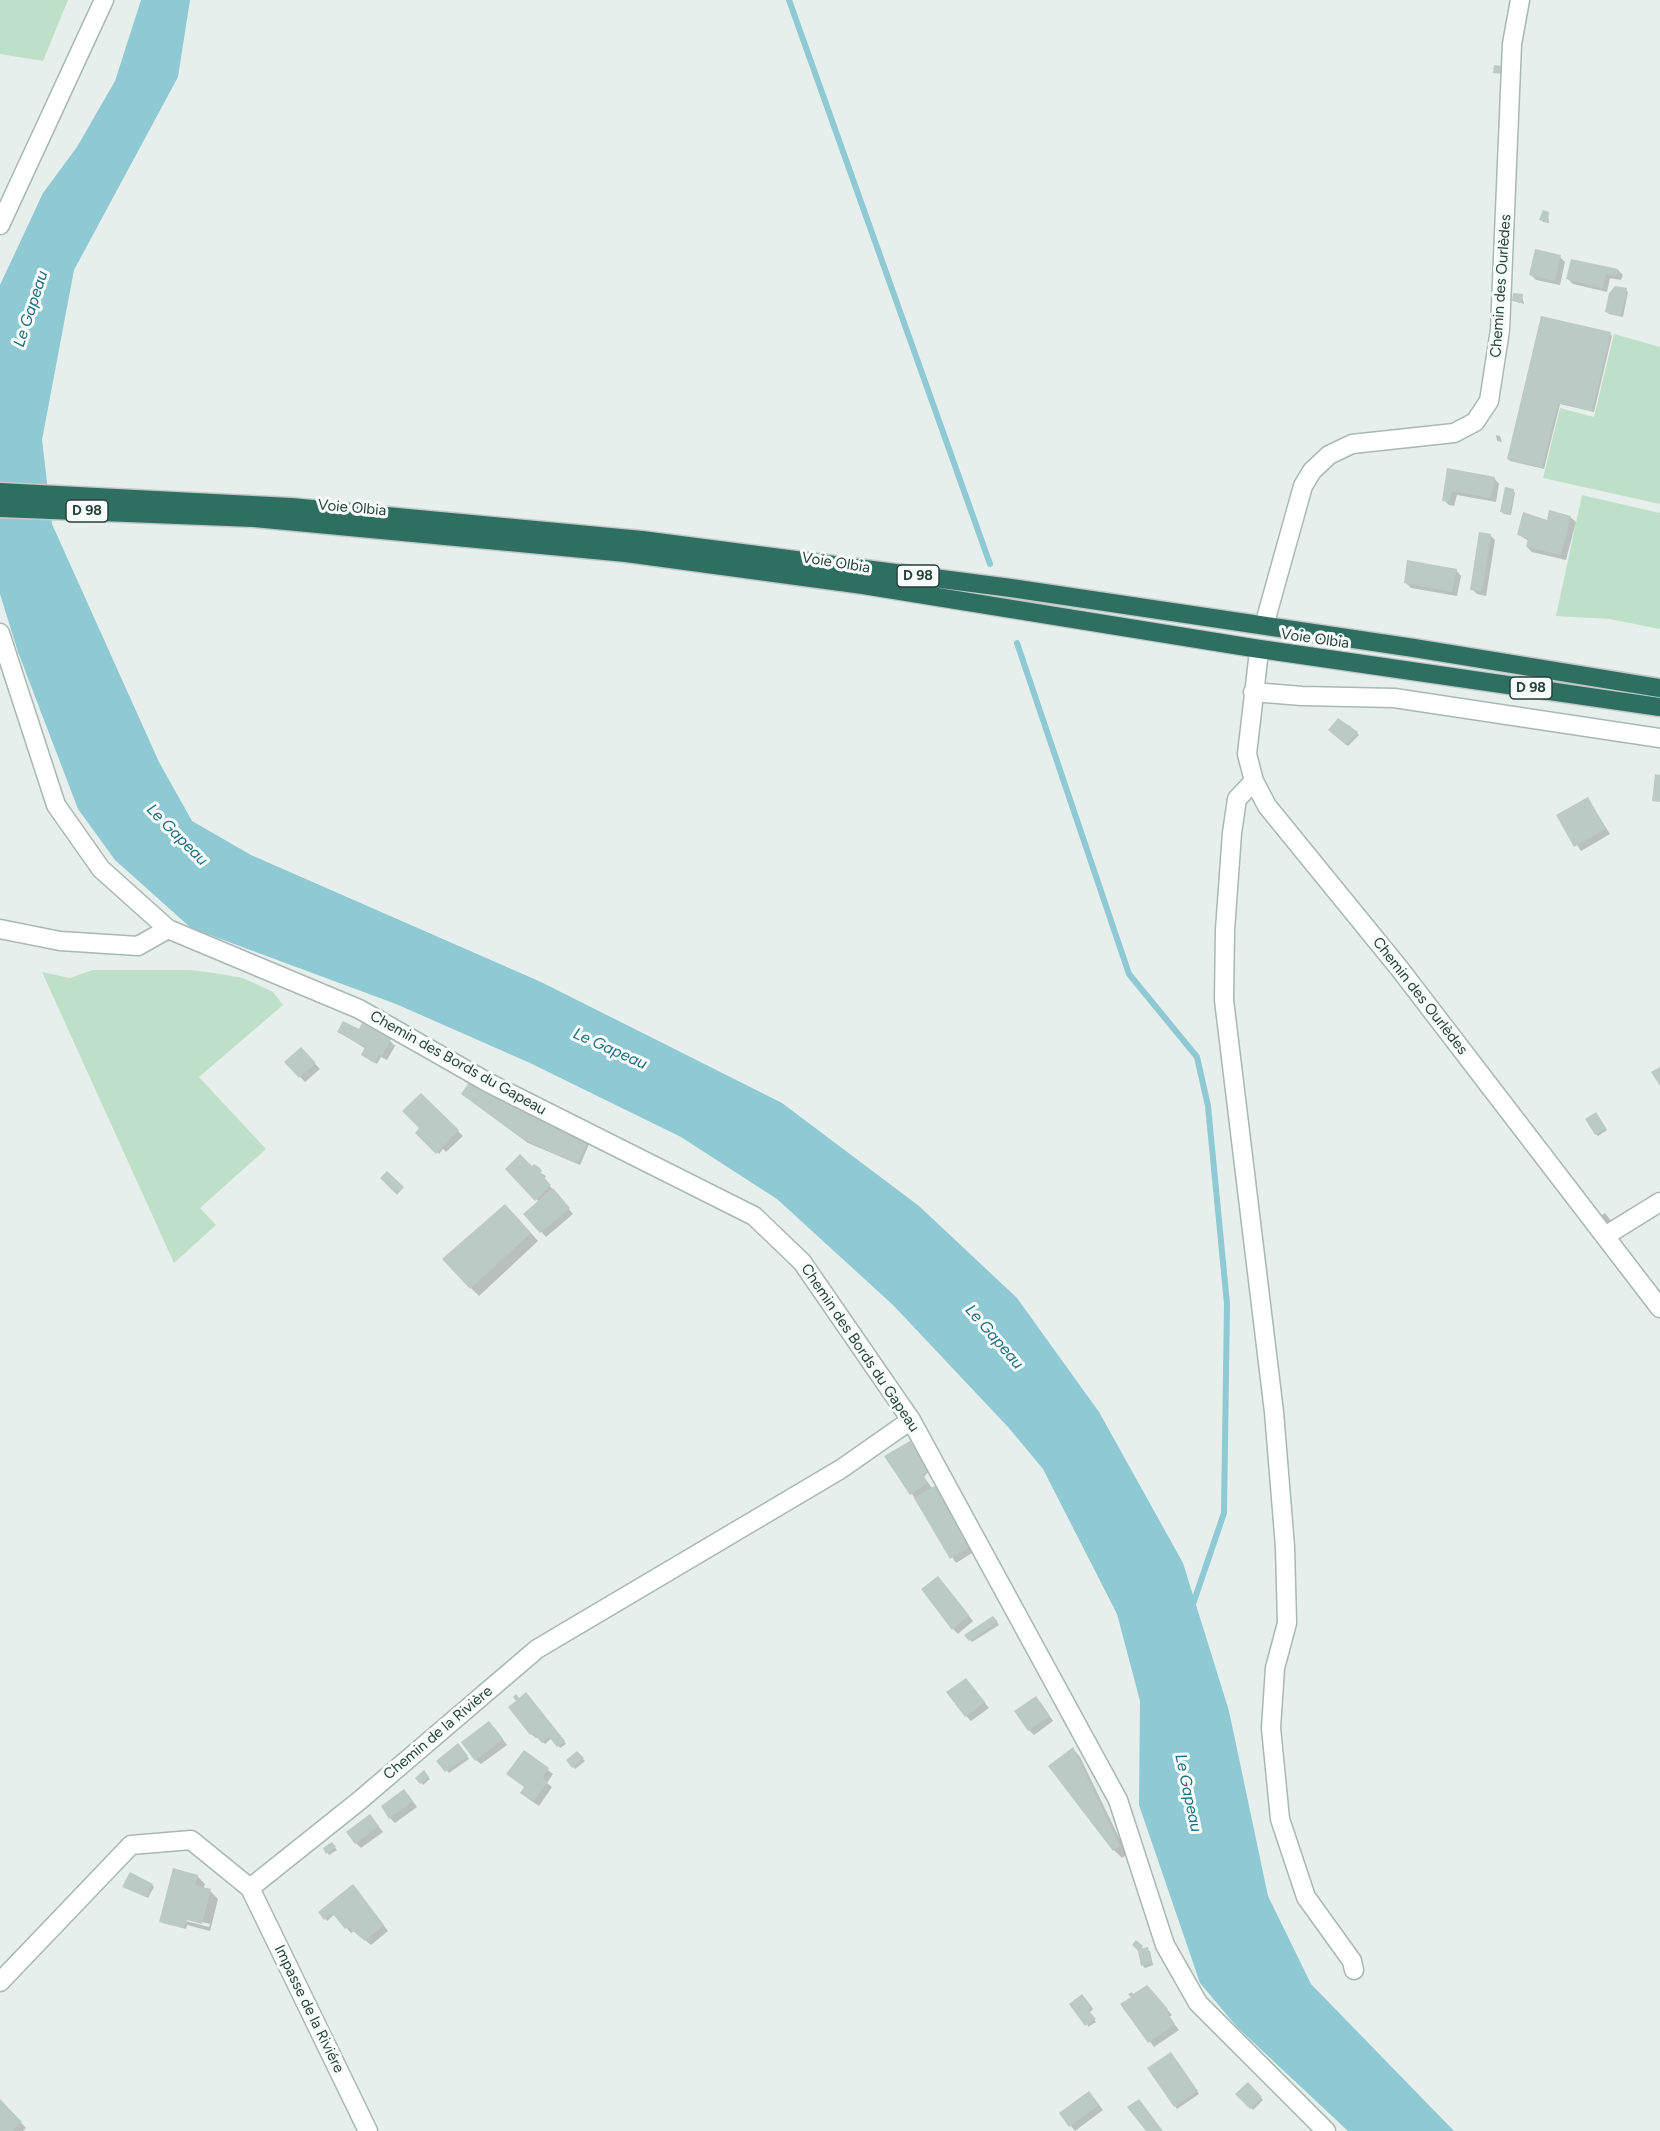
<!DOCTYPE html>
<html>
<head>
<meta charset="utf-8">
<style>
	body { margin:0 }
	canvas { display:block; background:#e6efeb }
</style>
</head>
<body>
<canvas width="1660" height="2131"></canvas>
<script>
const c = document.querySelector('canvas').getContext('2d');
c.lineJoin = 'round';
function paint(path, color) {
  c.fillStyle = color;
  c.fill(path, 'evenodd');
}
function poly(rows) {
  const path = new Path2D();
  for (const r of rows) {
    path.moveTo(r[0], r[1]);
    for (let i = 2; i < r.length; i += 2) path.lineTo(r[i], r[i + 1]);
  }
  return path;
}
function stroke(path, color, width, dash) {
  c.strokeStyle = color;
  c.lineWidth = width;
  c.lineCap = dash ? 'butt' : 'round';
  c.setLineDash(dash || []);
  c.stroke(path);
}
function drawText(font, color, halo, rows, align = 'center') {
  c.font = font + ' Figtree,sans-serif';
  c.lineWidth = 6;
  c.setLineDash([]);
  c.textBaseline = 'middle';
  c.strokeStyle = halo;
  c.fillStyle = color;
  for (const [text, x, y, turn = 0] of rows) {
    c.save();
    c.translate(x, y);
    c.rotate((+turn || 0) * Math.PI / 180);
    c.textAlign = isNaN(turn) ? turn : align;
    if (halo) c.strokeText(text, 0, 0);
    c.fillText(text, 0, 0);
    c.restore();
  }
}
const green = poly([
	[0,0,68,0,43,61,0,54],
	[1614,334,1660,347,1660,504,1543,478,1560,408,1594,417],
	[1582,495,1660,513,1660,629,1609,619,1556,616],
	[93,970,190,970,214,973,243,978,273,992,283,1005,199,1077,266,1149,200,1208,216,1225,174,1263,42,972,70,978]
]);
const water = poly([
	[141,0,190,0,178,77,74,270,42,440,52,524,159,762,192,821,251,855,541,982,782,1103,919,1206,1017,1298,1099,1412,1183,1563,1229,1711,1268,1896,1311,1984,1454,2131,1348,2131,1237,2027,1200,1983,1139,1805,1140,1701,1117,1614,1043,1469,1008,1427,893,1305,777,1199,681,1137,530,1063,396,1004,191,928,115,860,78,809,18,652,0,594,0,285,43,193,77,147,115,81]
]);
const shadow = poly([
	[1548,213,1549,223,1543,222,1541,220],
	[1560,257,1565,262,1560,285,1536,280,1531,275],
	[1618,270,1623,275,1621,280,1610,278,1607,292,1573,284,1568,279],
	[1626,290,1628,292,1623,317,1609,314,1607,312],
	[1522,296,1524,304,1514,301],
	[1610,334,1612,336,1594,412,1560,404,1544,469,1510,461,1508,459],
	[1496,435,1500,436,1502,442,1497,441],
	[1449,470,1494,478,1499,484,1496,502,1457,495,1454,506,1449,505,1444,500],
	[1513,490,1515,493,1511,515,1504,514,1502,512],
	[1570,517,1576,522,1566,560,1532,552,1527,547,1529,541,1519,535,1548,522],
	[1490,535,1495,540,1486,596,1477,594,1472,589],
	[1456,570,1461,576,1457,596,1411,588,1406,583],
	[1349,725,1359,735,1348,746,1330,729],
	[1588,799,1610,834,1581,851,1558,816],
	[359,1031,390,1041,395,1046,387,1060,381,1057,377,1064,365,1057,366,1049,339,1032],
	[301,1049,320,1069,305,1082,286,1062],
	[421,1095,463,1136,446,1152,443,1149,439,1154,417,1133,430,1137],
	[468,1098,590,1142,580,1165,528,1143],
	[1598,1116,1607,1130,1598,1136,1596,1134],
	[532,1168,546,1176,544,1179,573,1214,546,1237,526,1214,539,1202,507,1169],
	[513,1213,538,1241,479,1296,471,1288],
	[1605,1213,1613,1223,1608,1226,1600,1216],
	[910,1443,930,1470,924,1477,977,1550,956,1563,905,1483],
	[943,1583,973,1621,958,1634,953,1629],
	[995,1620,999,1625,972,1642,966,1635],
	[971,1685,989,1708,971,1721,966,1716],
	[519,1700,552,1726,566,1744,560,1748,552,1738,545,1744,538,1737,536,1738,531,1734],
	[1041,1703,1053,1721,1034,1735,1029,1730],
	[494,1727,507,1745,481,1764,476,1760],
	[458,1745,469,1759,449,1773,439,1761],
	[1073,1749,1080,1757,1127,1854,1122,1858,1114,1850],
	[524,1752,553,1774,547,1783,552,1787,539,1806,527,1798],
	[577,1753,585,1761,575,1769,568,1761],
	[424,1772,430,1779,423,1785,417,1778],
	[409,1796,417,1807,395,1823,390,1818],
	[370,1816,383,1832,361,1848,356,1843],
	[331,1843,337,1850,329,1855,324,1848],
	[197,1876,205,1884,203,1889,210,1891,218,1899,210,1931,187,1925,186,1929,163,1923,161,1921],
	[182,1917,210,1924,209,1927,186,1921],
	[152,1885,154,1887,148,1898,124,1887],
	[357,1891,388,1931,371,1945,354,1931,351,1933,335,1914,327,1921,320,1912],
	[1136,1942,1144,1950,1150,1951,1153,1965,1145,1968,1143,1966],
	[1146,1987,1172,2015,1169,2017,1179,2030,1154,2047,1122,2004],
	[1084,1998,1093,2009,1089,2013,1096,2022,1088,2027],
	[1171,2054,1199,2094,1177,2109,1149,2069],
	[1248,2084,1263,2100,1253,2110,1237,2094],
	[1094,2098,1103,2110,1075,2131,1061,2114],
	[0,2101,26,2128,23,2131,0,2131]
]);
const stream = poly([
	[789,0,990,564],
	[1017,643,1129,974,1197,1057,1208,1106,1227,1304,1224,1513,1192,1607]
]);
const building = poly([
	[1494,65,1503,66,1502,74,1493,73],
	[1543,210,1549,212,1547,222,1539,220],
	[1535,249,1561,255,1555,281,1529,275],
	[1571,259,1618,269,1617,276,1606,274,1602,288,1566,279],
	[1615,286,1627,288,1621,316,1605,312,1609,293],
	[1513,293,1523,294,1522,303,1512,301],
	[1541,316,1611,332,1592,411,1558,403,1542,468,1507,459],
	[1447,468,1495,477,1491,498,1452,491,1449,502,1442,501],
	[1505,487,1514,489,1510,514,1500,512],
	[1549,510,1571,516,1561,555,1526,547,1528,538,1517,535,1523,512,1547,520],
	[1479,532,1491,534,1482,592,1470,590],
	[1407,560,1457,569,1452,592,1404,583],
	[1338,718,1358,732,1346,745,1328,730],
	[1655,774,1660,775,1660,802,1652,801],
	[1588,797,1606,829,1574,847,1556,815],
	[343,1021,359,1029,362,1023,391,1039,382,1056,379,1055,374,1063,361,1055,365,1047,337,1032],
	[301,1047,316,1063,299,1078,284,1062],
	[1660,1067,1660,1086,1651,1072],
	[470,1081,589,1139,577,1164,521,1138,461,1094],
	[421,1093,459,1130,436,1154,415,1133,419,1128,402,1111],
	[1596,1112,1606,1128,1595,1135,1585,1119],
	[520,1154,532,1166,534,1164,540,1168,542,1171,540,1173,551,1185,535,1201,505,1169],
	[387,1171,404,1187,397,1195,380,1178],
	[553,1188,570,1208,540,1233,523,1214],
	[505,1204,531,1233,470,1289,442,1259],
	[910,1441,929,1469,923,1475,928,1483,910,1495,884,1456],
	[938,1484,974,1544,950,1559,914,1498],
	[938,1576,969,1615,952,1630,921,1589],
	[993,1616,998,1622,969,1641,964,1635],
	[966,1678,985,1702,965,1717,946,1692],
	[526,1692,565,1741,557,1747,549,1737,542,1743,533,1733,530,1735,508,1707,516,1701,513,1697,516,1694,519,1698],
	[1036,1696,1050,1716,1028,1731,1014,1711],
	[489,1721,503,1739,475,1761,461,1742],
	[458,1743,468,1756,445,1772,436,1761],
	[1073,1747,1120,1846,1113,1851,1048,1766],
	[524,1750,549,1768,543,1777,548,1781,533,1802,520,1793,524,1787,506,1774],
	[577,1751,584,1758,572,1768,566,1760],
	[424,1770,429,1777,420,1784,415,1778],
	[404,1789,413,1801,389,1819,381,1806],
	[370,1814,379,1826,355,1844,346,1832],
	[332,1842,336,1847,326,1854,323,1848],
	[173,1868,198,1875,195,1885,211,1889,202,1924,187,1920,184,1928,159,1922],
	[130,1872,153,1884,146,1897,122,1887],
	[353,1884,384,1925,365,1941,348,1927,345,1929,332,1913,324,1920,318,1912],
	[1136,1940,1143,1946,1140,1949,1148,1947,1152,1963,1141,1966,1138,1951,1132,1945],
	[1147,1985,1168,2009,1166,2011,1175,2024,1148,2043,1120,2004,1131,1997,1128,1994,1132,1992,1133,1994],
	[1082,1994,1092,2007,1088,2010,1096,2019,1085,2026,1069,2004],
	[1171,2052,1198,2091,1174,2107,1147,2068],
	[1248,2082,1262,2097,1250,2109,1235,2094],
	[1089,2091,1099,2105,1069,2127,1059,2113],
	[0,2099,22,2122,13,2131,0,2131],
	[1139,2099,1163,2131,1146,2131,1127,2107]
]);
const minor = poly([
	[0,225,104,0],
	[1267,615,1303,486,1312,471,1329,455,1352,444,1454,433,1475,422,1489,401,1500,330,1512,44,1520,0],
	[0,633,56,805,101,869,168,929,359,1009,489,1083,754,1216,802,1262,911,1420,1118,1800,1165,1945,1198,2003,1326,2131],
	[1258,660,1247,754,1254,781,1267,806,1399,968,1660,1308],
	[1253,692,1302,696,1394,698,1660,738],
	[1254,781,1237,799,1232,833,1225,930,1224,1000,1274,1412,1285,1547,1287,1623,1275,1668,1271,1728,1280,1819,1306,1897,1352,1961,1354,1970],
	[0,929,60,941,138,946,168,929],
	[1605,1236,1660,1202],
	[250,1888,368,2131],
	[0,1982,131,1845,191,1840,250,1888,359,1801,537,1649,841,1469,911,1420]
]);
const highway = poly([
	[0,492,291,507,642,540,1011,588,1414,648,1660,688],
	[0,508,254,518,626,553,863,585,1253,648,1660,707]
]);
const shields = [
	[87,511,42],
	[918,576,42],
	[1531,688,42]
];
const shieldNames = [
	["D 98",87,511],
	["D 98",918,576],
	["D 98",1531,688]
];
const streetNames = [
	["Chemin des Ourlèdes",1501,286,-86],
	["Voie Olbia",352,508,5],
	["Voie Olbia",836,563,9],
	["Voie Olbia",1315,639,8],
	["Chemin des Ourlèdes",1420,996,52],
	["Chemin des Bords du Gapeau",458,1063,29],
	["Chemin des Bords du Gapeau",860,1348,56],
	["Chemin de la Rivière",438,1733,-40],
	["Impasse de la Riviére",309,2009,64]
];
const waterNames = [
	["Le Gapeau",31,309,-72],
	["Le Gapeau",177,835,45],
	["Le Gapeau",610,1049,24],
	["Le Gapeau",994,1337,49],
	["Le Gapeau",1188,1793,78]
];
paint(green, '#bfe0c8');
paint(water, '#8ec9d4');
paint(shadow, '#0003');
stroke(stream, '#8ec9d4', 6);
paint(building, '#bbcac4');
stroke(minor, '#a8b8b2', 21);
stroke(highway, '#c2cac8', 21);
stroke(minor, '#fff', 18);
stroke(highway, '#2f6f62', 18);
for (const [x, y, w] of shields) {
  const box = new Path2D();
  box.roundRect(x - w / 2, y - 11, w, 22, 4.5);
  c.fillStyle = '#f7fbf9';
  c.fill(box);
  stroke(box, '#24423a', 1.5);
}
drawText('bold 14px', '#24423a', null, shieldNames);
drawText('15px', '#24423a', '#f7fbf9', streetNames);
drawText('italic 16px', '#1c6f80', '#f7fbf9', waterNames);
</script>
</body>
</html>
